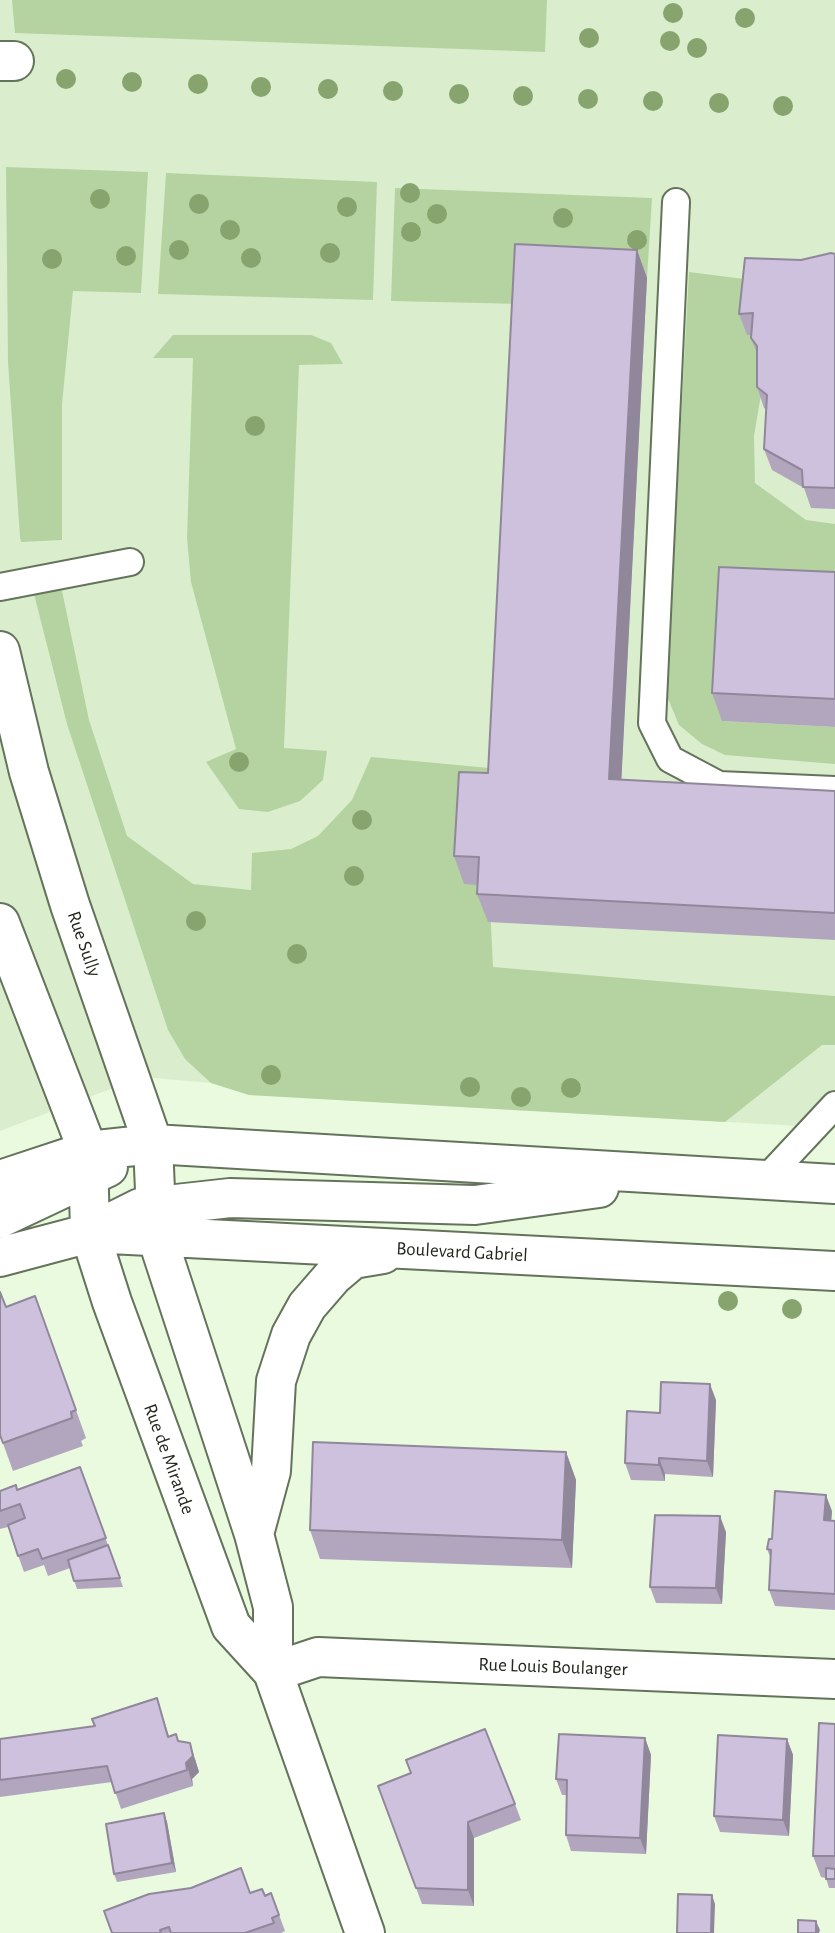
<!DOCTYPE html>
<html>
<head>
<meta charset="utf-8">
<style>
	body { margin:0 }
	canvas { display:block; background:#e9fade }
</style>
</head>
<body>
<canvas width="835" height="1933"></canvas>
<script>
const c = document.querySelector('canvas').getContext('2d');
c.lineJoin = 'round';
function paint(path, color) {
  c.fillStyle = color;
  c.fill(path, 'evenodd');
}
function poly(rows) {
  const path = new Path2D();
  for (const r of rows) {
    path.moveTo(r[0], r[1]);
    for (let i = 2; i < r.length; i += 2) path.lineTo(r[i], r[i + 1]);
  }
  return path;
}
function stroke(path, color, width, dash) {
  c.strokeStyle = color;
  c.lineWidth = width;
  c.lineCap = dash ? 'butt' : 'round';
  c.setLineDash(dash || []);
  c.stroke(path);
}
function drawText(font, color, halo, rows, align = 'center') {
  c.font = font + ' "Alegreya Sans",sans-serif';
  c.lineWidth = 6;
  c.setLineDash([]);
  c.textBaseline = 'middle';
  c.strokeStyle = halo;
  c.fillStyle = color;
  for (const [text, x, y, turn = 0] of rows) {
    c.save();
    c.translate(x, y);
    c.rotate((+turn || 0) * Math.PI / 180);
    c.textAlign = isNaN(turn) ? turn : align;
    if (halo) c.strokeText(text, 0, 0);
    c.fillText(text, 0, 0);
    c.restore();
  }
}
const built = poly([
	[0,0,835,0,835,1128,249,1095,211,1083,142,1077,0,1131]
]);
const green = poly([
	[12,0,547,0,545,52,15,33],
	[6,167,148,172,141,293,73,291,62,404,62,540,21,542,20,537,8,362],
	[166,173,377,182,373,300,158,294],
	[395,188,652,198,647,278,525,272,523,304,391,301],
	[689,272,752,280,768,353,754,436,755,483,806,520,835,524,835,600,722,721,835,727,835,764,725,755,702,744,679,725,666,694],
	[173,335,311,335,331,343,343,364,299,365,284,748,327,751,323,780,300,801,268,812,239,809,206,762,236,749,191,582,187,538,193,358,153,358],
	[61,586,89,720,127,836,193,884,251,890,252,853,291,849,318,836,352,800,371,757,500,769,489,885,493,967,835,996,835,1045,822,1045,725,1122,249,1095,211,1083,185,1059,168,1030,67,724,34,594]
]);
const service = poly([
	[676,202,652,723,670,759,719,785,835,790],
	[0,587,130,562],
	[765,1180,835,1105]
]);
const pedestrian = poly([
	[0,61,14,61]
]);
const minor = poly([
	[273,1672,318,1657,835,1679]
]);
const secondary = poly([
	[0,651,29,772,70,905,153,1144,157,1237,254,1534,273,1607,273,1672,365,1933],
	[0,923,88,1151,90,1233,112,1302,231,1626,273,1672],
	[0,1180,88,1151,153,1144,835,1184],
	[0,1218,108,1167],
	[90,1233,835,1271],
	[0,1257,90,1233,140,1208,230,1198,475,1205,599,1188],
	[254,1534,271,1471,276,1381,291,1335,307,1306,333,1276,353,1259,383,1254]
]);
const trees = [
	[673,13],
	[745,18],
	[589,38],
	[670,41],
	[697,48],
	[66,79],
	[132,82],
	[198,84],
	[261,87],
	[328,89],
	[393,91],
	[459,94],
	[523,96],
	[588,99],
	[653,101],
	[719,103],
	[783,106],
	[410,193],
	[100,199],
	[199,204],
	[347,207],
	[437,214],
	[563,218],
	[230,230],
	[411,232],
	[637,240],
	[179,250],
	[330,253],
	[126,256],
	[251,258],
	[52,259],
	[255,426],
	[239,762],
	[362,820],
	[354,876],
	[196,921],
	[297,954],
	[271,1075],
	[470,1087],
	[571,1088],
	[521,1097],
	[728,1301],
	[792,1309]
];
const wall = poly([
	[637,250,647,278,621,780,835,791,835,940,488,922,477,894,478,885,464,884,454,856,488,773],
	[835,254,835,509,811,508,804,488,772,470,764,449,766,409,764,408,757,387,757,353,751,338,751,335,747,335,739,314,801,260],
	[835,572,835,727,722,721,712,693],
	[35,1296,86,1438,81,1441,83,1446,13,1471,0,1435,6,1307],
	[716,1400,713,1477,665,1474,665,1481,631,1480,625,1463,660,1413],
	[566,1452,576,1480,572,1568,320,1559,310,1530],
	[80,1467,123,1587,77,1589,70,1568,48,1576,44,1565,24,1572,8,1527,0,1529,0,1491,17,1490],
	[832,1511,831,1520,835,1521,835,1610,775,1606,769,1590,771,1559,767,1549,772,1539],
	[726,1532,722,1604,656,1603,650,1587],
	[157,1698,169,1736,178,1741,195,1759,199,1772,192,1779,193,1786,121,1809,112,1782,0,1797,0,1739,95,1726],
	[835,1724,835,1888,829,1888,826,1878,821,1877,813,1856],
	[645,1738,651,1755,646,1854,571,1851,566,1835,567,1795,562,1795,556,1779],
	[787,1739,793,1755,789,1836,720,1832,714,1816],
	[406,1760,515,1804,521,1820,474,1838,474,1906,422,1904,378,1786,411,1773],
	[164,1813,167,1822,176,1872,117,1882,114,1874],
	[250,1893,265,1896,271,1893,285,1931,281,1933,112,1933]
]);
const shadedWall = poly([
	[637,250,647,278,620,807,609,779],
	[710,1384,716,1400,713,1477,707,1461],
	[566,1452,576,1480,572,1568,562,1540],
	[659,1458,665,1474,665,1481,659,1465],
	[826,1495,832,1511,830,1536,824,1520],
	[720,1516,726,1532,722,1604,716,1588],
	[645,1738,651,1755,646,1854,640,1838],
	[787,1739,793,1755,789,1836,783,1820],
	[190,1743,199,1772,192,1779,193,1786,186,1763],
	[164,1813,167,1822,176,1872,172,1863],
	[468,1822,474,1838,474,1906,468,1890],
	[712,1895,715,1904,714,1933,711,1933],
	[816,1921,820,1930,819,1933,816,1933]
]);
const building = poly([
	[515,244,637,250,609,779,835,791,835,913,477,894,479,857,454,856,459,772,488,773,515,244],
	[831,253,835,254,835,488,803,487,802,470,764,449,767,395,757,387,757,346,751,338,753,313,739,314,745,258,801,260,831,253],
	[719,567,835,572,835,699,712,693,719,567],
	[0,1292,6,1307,35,1296,76,1410,71,1412,72,1418,3,1443,0,1435,0,1292],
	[661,1382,710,1384,707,1461,659,1458,659,1465,625,1463,627,1411,660,1413,661,1382],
	[313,1442,566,1452,562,1540,310,1530,313,1442],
	[80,1467,106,1538,42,1559,38,1549,18,1556,8,1525,25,1518,20,1504,0,1511,0,1491,16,1485,17,1490,80,1467],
	[775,1491,826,1495,824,1520,835,1521,835,1594,769,1590,771,1550,767,1549,769,1539,772,1539,775,1491],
	[655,1515,720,1516,716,1588,650,1587,655,1515],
	[108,1545,120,1578,74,1581,68,1560,108,1545],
	[157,1698,168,1737,176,1734,178,1741,190,1743,193,1756,186,1763,187,1770,115,1793,107,1766,0,1780,0,1739,95,1726,92,1719,157,1698],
	[819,1723,835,1724,835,1856,813,1856,819,1723],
	[485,1729,515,1804,468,1822,468,1890,416,1888,378,1786,411,1773,406,1760,485,1729],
	[559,1734,645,1738,640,1838,566,1835,567,1780,556,1779,559,1734],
	[718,1735,787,1739,783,1820,714,1816,718,1735],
	[164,1813,172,1863,114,1874,106,1824,164,1813],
	[241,1868,250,1893,262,1889,265,1896,271,1893,279,1915,272,1918,274,1923,245,1933,171,1933,169,1927,160,1930,161,1933,112,1933,104,1911,149,1894,191,1888,241,1868],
	[826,1868,835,1869,835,1879,826,1879,826,1868],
	[678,1894,712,1895,711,1933,677,1933,678,1894],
	[798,1920,816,1921,816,1933,798,1933,798,1920]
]);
const streetNames = [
	["Rue Sully",84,944,71],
	["Boulevard Gabriel",462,1252,3],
	["Rue de Mirande",169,1459,70],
	["Rue Louis Boulanger",553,1667,2]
];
paint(built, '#daeecd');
paint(green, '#b5d3a0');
stroke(service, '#64735b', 30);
stroke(pedestrian, '#64735b', 42);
stroke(minor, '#64735b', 42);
stroke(secondary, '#64735b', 42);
stroke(service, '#fff', 26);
stroke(pedestrian, '#fff', 38);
stroke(minor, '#fff', 38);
stroke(secondary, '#fff', 38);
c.fillStyle = '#87a46e';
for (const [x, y] of trees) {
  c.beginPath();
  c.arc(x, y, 10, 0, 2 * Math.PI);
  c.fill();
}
paint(wall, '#b1a6be');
paint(shadedWall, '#90879b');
paint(building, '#cec1dd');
stroke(building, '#90879b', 2);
drawText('19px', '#22281e', '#fff', streetNames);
</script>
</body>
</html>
